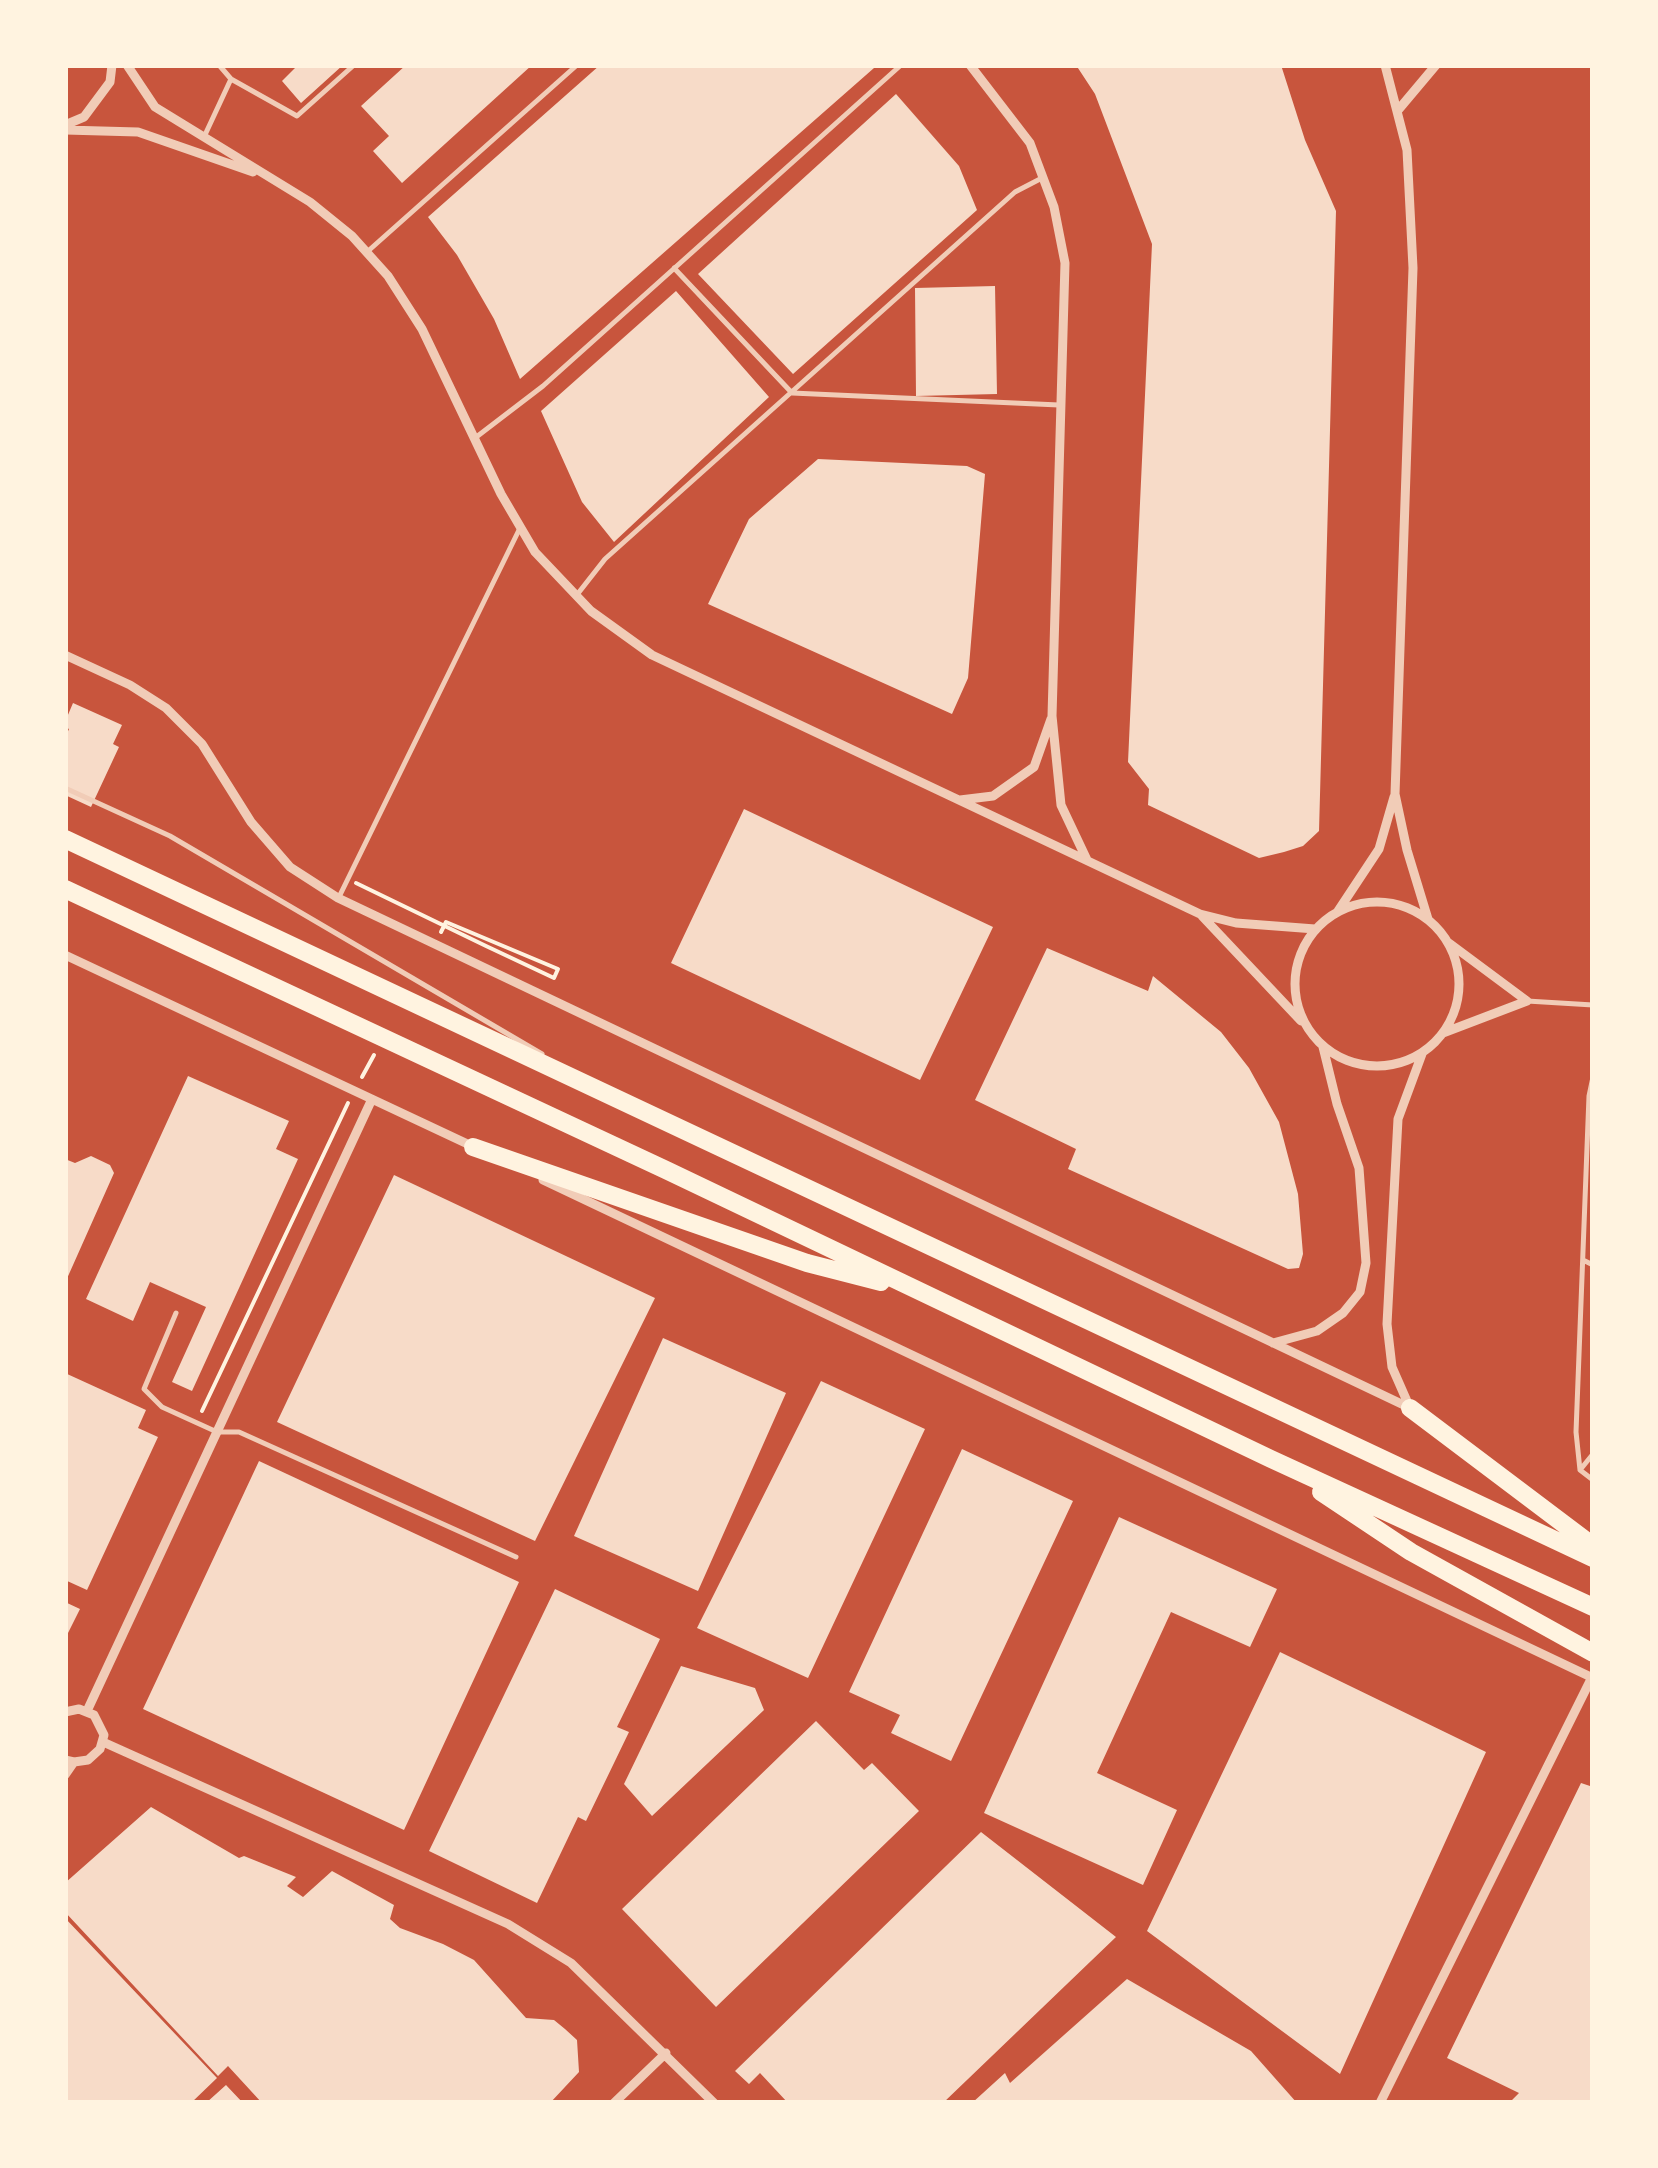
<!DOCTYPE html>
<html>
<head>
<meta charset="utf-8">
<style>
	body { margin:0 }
	#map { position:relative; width:1658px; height:2168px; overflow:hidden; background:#c8553d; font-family:Barlow,sans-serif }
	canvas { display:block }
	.frame { position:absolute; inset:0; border:68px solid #fff3e0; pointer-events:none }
</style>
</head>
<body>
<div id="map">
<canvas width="1658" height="2168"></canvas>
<div class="frame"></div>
</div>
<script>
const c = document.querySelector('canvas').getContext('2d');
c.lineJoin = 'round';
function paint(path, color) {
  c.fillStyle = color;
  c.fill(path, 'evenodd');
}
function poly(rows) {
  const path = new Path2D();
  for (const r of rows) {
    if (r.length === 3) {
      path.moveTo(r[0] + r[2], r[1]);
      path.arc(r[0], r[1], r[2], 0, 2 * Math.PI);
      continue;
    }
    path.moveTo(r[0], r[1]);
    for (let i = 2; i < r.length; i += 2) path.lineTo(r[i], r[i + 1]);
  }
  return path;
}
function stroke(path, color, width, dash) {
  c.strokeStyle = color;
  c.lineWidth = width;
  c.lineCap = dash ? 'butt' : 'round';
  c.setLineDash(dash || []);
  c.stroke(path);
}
const building = poly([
	[298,65,343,65,301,103,282,81],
	[406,65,532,65,402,183,373,151,389,136,361,106],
	[600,65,872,65,874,68,520,379,494,319,457,255,428,217],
	[1076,65,1281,65,1305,140,1336,211,1319,831,1303,846,1284,852,1259,858,1148,805,1149,789,1128,762,1152,244,1095,94],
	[896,94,959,166,977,210,793,374,698,274],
	[995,286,997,394,916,396,915,288],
	[676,291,769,397,614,542,582,502,541,411],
	[818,459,967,466,985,474,968,678,952,714,708,604,749,519],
	[73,703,122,725,113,744,119,747,91,807,65,795,65,738,69,729,65,727,65,722],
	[744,809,993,927,920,1080,671,963],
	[1047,948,1148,991,1153,976,1221,1032,1249,1068,1279,1122,1298,1194,1303,1254,1299,1268,1288,1269,1068,1169,1076,1149,975,1100],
	[188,1076,289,1121,276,1149,298,1159,192,1391,172,1382,206,1307,150,1282,133,1321,86,1299],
	[91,1156,110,1165,114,1173,65,1283,65,1159,75,1163],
	[394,1175,655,1298,535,1541,277,1422],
	[663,1338,786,1393,698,1591,574,1536],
	[65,1373,146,1410,138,1428,158,1437,87,1590,65,1580],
	[821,1381,925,1429,808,1678,697,1628],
	[962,1449,1073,1501,951,1761,891,1733,900,1715,849,1692],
	[259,1461,519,1582,404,1830,143,1709],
	[1119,1517,1277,1589,1250,1647,1171,1612,1097,1773,1177,1810,1143,1885,984,1813],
	[555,1589,660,1639,617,1727,629,1732,586,1821,578,1817,537,1903,429,1851],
	[65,1602,80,1609,65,1639],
	[1280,1652,1486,1752,1340,2074,1147,1931],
	[681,1666,755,1688,764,1710,652,1816,624,1784],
	[816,1721,864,1770,872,1763,919,1811,716,2007,622,1909],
	[1581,1783,1593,1787,1593,2103,1509,2103,1519,2093,1447,2058],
	[151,1807,239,1858,244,1856,296,1877,287,1886,303,1897,332,1871,394,1905,390,1919,400,1928,443,1944,474,1960,526,2018,554,2020,565,2029,577,2040,579,2072,550,2103,262,2103,228,2066,218,2076,65,1912,65,1883],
	[981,1832,1116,1937,943,2103,788,2103,760,2073,749,2084,735,2071],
	[65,1918,217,2078,191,2103,65,2103],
	[1127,1979,1251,2051,1297,2103,972,2103,1005,2073,1010,2083],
	[226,2085,243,2103,206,2103]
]);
const path = poly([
	[356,883,486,946,554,978,558,969,446,922,441,932],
	[362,1077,374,1055],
	[202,1411,348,1103]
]);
const service = poly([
	[231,79,297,116,354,65],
	[204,137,231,79,219,65],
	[367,252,577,65],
	[674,268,792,393,1059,405],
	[475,438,543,386,901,65],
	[576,596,605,559,1015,192,1042,178],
	[65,788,170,836,542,1054],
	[339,897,519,530],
	[1527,1001,1593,1005],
	[1593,1077,1589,1096,1576,1432,1580,1470,1593,1480],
	[1583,1260,1593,1265],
	[176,1313,144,1389,162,1407,217,1432,239,1432,516,1557],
	[1580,1470,1593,1454]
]);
const minor = poly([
	[127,65,155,107,310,202,352,236,388,276,422,329,501,494,535,552,591,611,652,655,1200,914,1236,923,1315,929],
	[970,65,1030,143,1054,207,1065,263,1052,716,1061,805,1087,860],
	[1385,65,1407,150,1413,268,1395,794,1407,850,1428,919],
	[1399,109,1436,65],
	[65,125,84,117,110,82,112,65],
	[65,130,138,132,253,172],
	[65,655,130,685,166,708,202,744,251,822,290,867,338,898,1410,1408],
	[960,800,993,796,1034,767,1051,719],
	[1377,984,82],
	[1338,911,1379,849,1394,797],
	[1202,916,1301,1021],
	[1449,943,1527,1001],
	[65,955,474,1147],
	[1443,1033,1527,1001],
	[543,1180,1593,1678],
	[1273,1343,1317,1331,1343,1313,1360,1292,1366,1263,1359,1168,1337,1104,1323,1047],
	[1410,1408,1392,1367,1387,1324,1398,1119,1422,1054],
	[87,1711,372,1099],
	[65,1712,79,1709,94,1715,104,1735,100,1749,88,1760,74,1762,65,1760],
	[103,1742,508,1924,571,1963,714,2103],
	[65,1775,74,1762],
	[614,2103,666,2053],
	[1380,2103,1592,1677]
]);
const motorway = poly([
	[65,839,1593,1558],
	[65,889,666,1170,1271,1459,1593,1607],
	[473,1147,807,1263,881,1282],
	[1410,1408,1593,1546],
	[1321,1492,1411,1552,1593,1653]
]);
paint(building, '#f7dbc8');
stroke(path, '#fff3e0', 4);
stroke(service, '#f1ccb7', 5);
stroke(minor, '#f1ccb7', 9);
stroke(motorway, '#fff3e0', 18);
</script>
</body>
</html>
